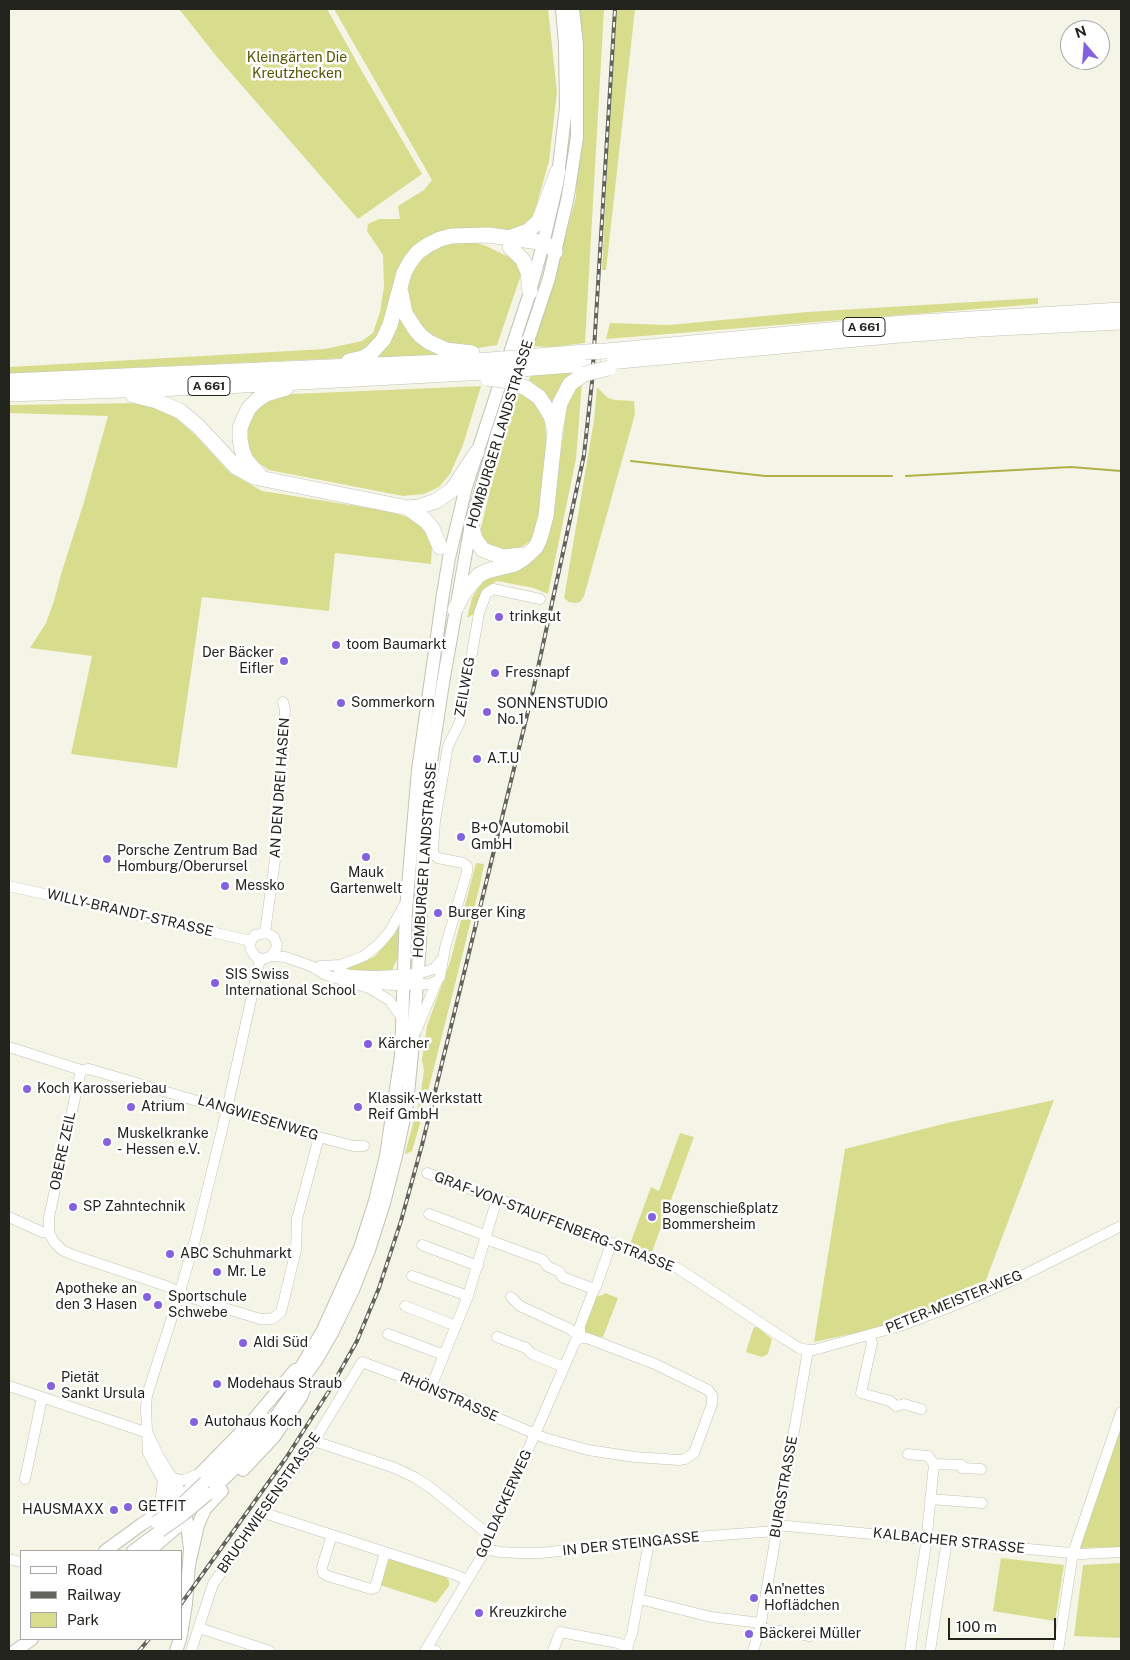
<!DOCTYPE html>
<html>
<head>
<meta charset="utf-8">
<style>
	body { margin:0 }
	#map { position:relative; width:1130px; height:1660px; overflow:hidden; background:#f4f5e6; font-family:"Public Sans",sans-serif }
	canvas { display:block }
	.frame { position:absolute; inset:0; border:10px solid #23241e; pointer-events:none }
	.legend { position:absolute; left:20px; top:1550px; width:162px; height:90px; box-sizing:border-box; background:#fff; border:1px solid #a7a7a5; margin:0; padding:6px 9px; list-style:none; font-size:15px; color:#23241e }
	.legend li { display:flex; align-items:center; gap:10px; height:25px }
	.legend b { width:25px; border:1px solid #a7a7a5 }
	.north { position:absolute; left:1060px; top:20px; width:50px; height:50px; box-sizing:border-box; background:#fff; border:1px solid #a7a7a5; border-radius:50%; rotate:342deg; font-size:14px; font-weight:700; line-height:20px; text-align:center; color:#23241e }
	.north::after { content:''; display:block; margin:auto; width:18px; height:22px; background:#8562dd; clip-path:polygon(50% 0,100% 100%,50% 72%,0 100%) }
	.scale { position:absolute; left:948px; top:1618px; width:108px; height:22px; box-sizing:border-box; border:2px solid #23241e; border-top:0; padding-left:6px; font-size:15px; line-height:18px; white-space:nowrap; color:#23241e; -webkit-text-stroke:4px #fff; paint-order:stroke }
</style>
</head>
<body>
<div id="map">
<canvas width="1130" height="1660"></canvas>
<div class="frame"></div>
<ul class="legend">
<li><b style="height:6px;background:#fff"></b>Road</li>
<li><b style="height:6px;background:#62635a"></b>Railway</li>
<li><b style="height:14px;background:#d8dd8e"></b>Park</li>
</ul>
<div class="north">N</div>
<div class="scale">100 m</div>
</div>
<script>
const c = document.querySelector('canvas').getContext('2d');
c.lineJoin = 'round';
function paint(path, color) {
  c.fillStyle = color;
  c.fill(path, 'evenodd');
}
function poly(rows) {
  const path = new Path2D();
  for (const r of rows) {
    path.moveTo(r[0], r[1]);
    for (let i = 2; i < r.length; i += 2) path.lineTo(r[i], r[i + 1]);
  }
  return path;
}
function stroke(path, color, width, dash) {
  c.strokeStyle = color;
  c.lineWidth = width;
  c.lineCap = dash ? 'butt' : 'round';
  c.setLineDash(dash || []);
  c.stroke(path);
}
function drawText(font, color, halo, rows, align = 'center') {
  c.font = font + ' "Public Sans",sans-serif';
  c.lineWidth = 5;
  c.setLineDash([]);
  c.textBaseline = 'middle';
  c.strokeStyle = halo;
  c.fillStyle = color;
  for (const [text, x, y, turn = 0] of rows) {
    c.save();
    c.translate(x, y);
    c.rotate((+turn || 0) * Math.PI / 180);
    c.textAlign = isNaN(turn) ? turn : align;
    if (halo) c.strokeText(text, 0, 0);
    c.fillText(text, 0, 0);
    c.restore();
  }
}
const green = poly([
	[179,9,327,9,364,75,422,174,358,219,217,57],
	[334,9,548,9,557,92,549,161,533,218,515,231,445,232,393,288,377,343,348,358,128,368,103,371,9,374,9,367,325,349,362,341,373,333,380,312,384,287,383,255,367,231,368,224,379,219,400,219,398,206,424,190,432,180],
	[579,9,604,9,585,343,551,347,529,346,560,256,576,197],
	[615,9,635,9,606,270,602,270],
	[452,242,474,242,486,246,515,260,522,272,497,345,478,348,445,345,426,336,407,301,407,283,416,263,432,249],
	[1038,298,1038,304,606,339,610,323,669,325,807,312],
	[399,302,448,356,367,362],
	[580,370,556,411,528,384,531,374],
	[582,382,576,459,548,594,534,588,497,581,484,588,474,614,467,618,472,598,482,581,531,561,557,479,567,405,572,393],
	[481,386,463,445,450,474,439,487,424,494,403,496,269,470,256,461,248,449,245,433,249,418,259,405,273,396,292,394],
	[597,387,608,398,615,400,634,401,635,414,584,596,580,602,575,603,569,602,564,598,594,420],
	[519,393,526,394,533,401,544,415,547,444,539,523,532,540,520,548,506,550,485,544,480,532,499,453],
	[142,403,171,414,194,434,230,473,262,491,388,511,411,518,424,530,432,546,431,564,335,553,329,611,202,597,177,768,71,754,92,656,30,648,46,623,54,601,62,571,84,502,108,416,9,413,9,405],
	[476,863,484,864,480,885,419,1127,412,1151,406,1154,405,1153,420,1099,424,1070,422,1060,427,1026,450,962],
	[400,922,400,953,392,970,359,972,345,969,374,957,389,941],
	[1054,1100,983,1288,878,1328,814,1342,845,1149,947,1123],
	[680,1133,694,1137,652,1252,630,1244,651,1187,659,1191],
	[605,1293,618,1298,603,1337,594,1336,587,1333,584,1328,590,1312,593,1310,591,1308,595,1299,598,1296,603,1295],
	[755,1327,757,1327,772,1339,768,1354,762,1357,746,1352,753,1329],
	[1121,1420,1121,1547,1077,1548],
	[1001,1558,1064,1565,1055,1621,993,1611],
	[389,1559,446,1577,449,1581,449,1586,436,1603,380,1585],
	[1121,1563,1121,1638,1074,1636,1083,1565]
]);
const stream = poly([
	[631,461,765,476,892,476],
	[906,476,1071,467,1121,471]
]);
const minor = poly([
	[9,886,251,941],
	[265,932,276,853,285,710,283,702],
	[271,956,276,949,277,945,274,937,267,933,255,935,251,941,250,945,251,950,256,957,264,959,271,956,285,957,311,966,326,975,369,988,389,1000,403,1019],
	[320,966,341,965,364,956,379,944,390,931,406,902],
	[339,972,351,975,374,976,417,974,434,969,443,958],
	[357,983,394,985,429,984,437,981,440,977,445,948,467,872,467,866,463,863,438,858,434,855,433,849,435,821,448,746,460,722,479,613,486,594,493,589,540,599],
	[416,1031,437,981],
	[9,1047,81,1070,89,1069,319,1137,353,1146,364,1146],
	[81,1070,49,1217,49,1233,54,1242,62,1250,73,1255,166,1286,192,1298,260,1319,272,1319,281,1312,296,1250,297,1219,319,1137],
	[427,1173,564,1223,573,1229,676,1267,777,1334,799,1348,808,1350,814,1350,900,1326,955,1305,1016,1279,1121,1226],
	[429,1214,487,1236],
	[9,1217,42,1232,49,1233],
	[486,1239,543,1260,547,1266,560,1272,562,1277,594,1289],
	[422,1245,478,1266],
	[412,1276,468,1296],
	[511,1297,520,1306,570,1329,580,1338],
	[405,1306,456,1326],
	[388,1334,444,1355],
	[869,1335,872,1343,861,1393,890,1401,896,1406,904,1404,921,1409],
	[497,1337,526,1348,532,1354,564,1367],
	[580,1338,580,1326,594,1289,596,1287,611,1244],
	[9,1386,148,1433],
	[431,1387,468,1296,497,1199],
	[149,1436,158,1455,179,1489,183,1506],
	[314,1441,395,1468,416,1478,431,1488,489,1535],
	[908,1454,928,1456,934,1464,962,1465,962,1468,981,1469],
	[171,1477,179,1480,184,1480,199,1474],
	[25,1479,42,1398],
	[930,1499,982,1503],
	[178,1512,171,1495,148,1453,146,1409,147,1395,176,1305,195,1240,227,1109,260,959],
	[264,1513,456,1575,467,1580],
	[149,1518,160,1505,163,1480],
	[777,1525,1081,1554,1121,1552],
	[332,1535,322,1567,323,1573,328,1576,371,1589,375,1588,385,1552],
	[486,1549,500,1552,519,1553,541,1553,682,1538,776,1531],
	[9,1559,21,1562],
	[639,1599,711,1617,761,1623],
	[199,1628,270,1651],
	[760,1628,810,1636],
	[427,1648,436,1651],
	[191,1651,213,1584,314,1441,362,1362,466,1401,500,1419,545,1438,588,1450,635,1457,679,1460,685,1459,694,1453,712,1404,712,1395,708,1390,655,1364,587,1338,580,1338],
	[425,1651,486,1549,489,1535,535,1434,575,1342,580,1338],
	[553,1651,560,1632,618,1643,628,1647],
	[625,1651,632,1634,649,1542],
	[753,1651,760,1628,808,1350],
	[910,1651,926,1544,934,1464],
	[930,1651,947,1540],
	[1058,1651,1073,1553,1121,1412]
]);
const major = poly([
	[294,1379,323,1330,360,1248,375,1201,386,1156,401,1056,406,910,418,770,443,594,449,558,466,487,530,292,543,244,557,184,566,107,565,43,562,9],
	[243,1470,274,1437,301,1397,307,1382],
	[205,1482,232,1457,265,1419],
	[208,1494,232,1471,257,1443,317,1359,332,1333,353,1290,369,1250,384,1203,396,1156,407,1104,412,1053,420,942,422,869,429,775,443,683,471,524,497,434,549,278,568,196,577,137,577,45,573,9],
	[184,1498,200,1474,254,1419,295,1370],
	[105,1551,142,1524,157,1515,166,1513],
	[133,1551,160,1531],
	[149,1551,181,1524,186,1516],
	[189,1565,198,1525,205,1509,222,1491],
	[181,1635,186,1604,190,1549,186,1516],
	[15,1651,32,1639],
	[176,1651,180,1639]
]);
const highway = poly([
	[511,237,528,231,539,221,558,171],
	[510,247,523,260,528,272,530,292],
	[401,293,405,313,415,329,421,336,429,342,446,350,472,353],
	[607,351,904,323,1121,310],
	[538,356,585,352],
	[349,361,363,358,371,353,383,340,390,325,404,273,410,262,418,252,428,245,440,239,452,236,489,235,539,242,551,247,555,252],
	[608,362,900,335,979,329,1121,322],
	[533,368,585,364],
	[9,381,490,360],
	[526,388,539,397,543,403,551,416,554,428],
	[9,394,207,387,486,372],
	[133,395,157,401,180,411,198,426,236,467,254,477,408,508,425,520,432,528,440,547],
	[260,476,246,460,242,450,240,439,240,428,244,418,249,408,257,400,266,394,286,388],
	[408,508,418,507,436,501,452,490,477,452],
	[471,524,475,539,483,550,503,557,522,555],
	[455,610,464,592,479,575,487,571,515,564,523,559,536,547,540,538,546,516,555,431,560,403,570,384,584,374]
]);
const rail = poly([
	[181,1604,286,1458,329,1391,357,1341,379,1288,401,1221,422,1145,533,691,584,455,592,382,615,9],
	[139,1651,149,1639]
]);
const majorBridge = poly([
	[156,1522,181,1505,205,1482],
	[160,1531,184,1514,208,1494]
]);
const highwayBridge = poly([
	[585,352,607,351],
	[490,360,538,356],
	[486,372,533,368],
	[584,374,609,368],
	[488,378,508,381,526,388]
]);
const markers = [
	[499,617,5,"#8562dd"],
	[336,645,5,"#8562dd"],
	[284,661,5,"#8562dd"],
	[495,673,5,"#8562dd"],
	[341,703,5,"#8562dd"],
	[487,712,5,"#8562dd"],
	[477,759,5,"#8562dd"],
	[461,837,5,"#8562dd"],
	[366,857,5,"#8562dd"],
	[107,859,5,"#8562dd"],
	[225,886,5,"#8562dd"],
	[438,913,5,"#8562dd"],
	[215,983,5,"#8562dd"],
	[368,1044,5,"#8562dd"],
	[27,1089,5,"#8562dd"],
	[131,1107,5,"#8562dd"],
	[358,1107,5,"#8562dd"],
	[107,1142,5,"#8562dd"],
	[73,1207,5,"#8562dd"],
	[652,1217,5,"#8562dd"],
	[170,1254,5,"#8562dd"],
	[217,1272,5,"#8562dd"],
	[147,1297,5,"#8562dd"],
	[158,1305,5,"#8562dd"],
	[243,1343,5,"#8562dd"],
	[217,1384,5,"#8562dd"],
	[51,1386,5,"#8562dd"],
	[194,1422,5,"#8562dd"],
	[128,1507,5,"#8562dd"],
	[114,1510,5,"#8562dd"],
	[754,1598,5,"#8562dd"],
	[479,1613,5,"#8562dd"],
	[749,1634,5,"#8562dd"]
];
const shields = [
	[864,327,42],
	[209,386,42]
];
const shieldNames = [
	["A 661",864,327],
	["A 661",209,386]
];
const parkNames = [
	["Kleingärten Die",297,58],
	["Kreutzhecken",297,74]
];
const streetNames = [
	["HOMBURGER LANDSTRASSE",500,434,-73],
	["ZEILWEG",465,687,-80],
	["AN DEN DREI HASEN",280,788,-86],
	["HOMBURGER LANDSTRASSE",425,860,-86],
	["WILLY-BRANDT-STRASSE",130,913,13],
	["LANGWIESENWEG",258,1118,17],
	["OBERE ZEIL",63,1151,-78],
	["GRAF-VON-STAUFFENBERG-STRASSE",554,1222,21],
	["PETER-MEISTER-WEG",954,1302,-22],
	["RHÖNSTRASSE",449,1397,23],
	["BURGSTRASSE",784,1487,-80],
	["BRUCHWIESENSTRASSE",269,1503,-55],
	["GOLDACKERWEG",504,1504,-66],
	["KALBACHER STRASSE",949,1541,6],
	["IN DER STEINGASSE",631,1544,-6]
];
const poiNames = [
	["trinkgut",509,617],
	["toom Baumarkt",346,645],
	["Der Bäcker",274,653,"right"],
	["Eifler",274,669,"right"],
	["Fressnapf",505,673],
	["Sommerkorn",351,703],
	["SONNENSTUDIO",497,704],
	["No.1",497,720],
	["A.T.U",487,759],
	["B+O Automobil",471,829],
	["GmbH",471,845],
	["Porsche Zentrum Bad",117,851],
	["Homburg/Oberursel",117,867],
	["Mauk",366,873,"center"],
	["Gartenwelt",366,889,"center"],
	["Messko",235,886],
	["Burger King",448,913],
	["SIS Swiss",225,975],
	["International School",225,991],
	["Kärcher",378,1044],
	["Koch Karosseriebau",37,1089],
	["Klassik-Werkstatt",368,1099],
	["Reif GmbH",368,1115],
	["Atrium",141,1107],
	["Muskelkranke",117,1134],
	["- Hessen e.V.",117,1150],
	["SP Zahntechnik",83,1207],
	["Bogenschießplatz",662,1209],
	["Bommersheim",662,1225],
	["ABC Schuhmarkt",180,1254],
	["Mr. Le",227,1272],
	["Apotheke an",137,1289,"right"],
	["den 3 Hasen",137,1305,"right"],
	["Sportschule",168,1297],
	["Schwebe",168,1313],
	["Aldi Süd",253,1343],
	["Pietät",61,1378],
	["Sankt Ursula",61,1394],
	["Modehaus Straub",227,1384],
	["Autohaus Koch",204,1422],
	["GETFIT",138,1507],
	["HAUSMAXX",104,1510,"right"],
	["An'nettes",764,1590],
	["Hoflädchen",764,1606],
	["Kreuzkirche",489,1613],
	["Bäckerei Müller",759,1634]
];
paint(green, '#d8dd8e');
stroke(stream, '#aeb247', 2);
stroke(minor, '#c2c3b5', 11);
stroke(major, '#c2c3b5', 14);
stroke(highway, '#c2c3b5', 16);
stroke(minor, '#fff', 10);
stroke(major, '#fff', 12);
stroke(highway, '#fff', 15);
stroke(rail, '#62635a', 4);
stroke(rail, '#fff', 2, [5.5]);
stroke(majorBridge, '#c2c3b5', 14, []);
stroke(highwayBridge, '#c2c3b5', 16, []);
stroke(majorBridge, '#fff', 12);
stroke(highwayBridge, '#fff', 15);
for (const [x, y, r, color] of markers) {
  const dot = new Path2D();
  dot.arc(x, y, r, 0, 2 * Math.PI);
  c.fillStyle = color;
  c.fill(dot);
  stroke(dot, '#fff', 2);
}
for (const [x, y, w] of shields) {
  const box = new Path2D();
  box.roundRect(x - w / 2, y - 9.5, w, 19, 4);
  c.fillStyle = '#fff';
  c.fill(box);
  stroke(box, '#23241e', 1);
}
drawText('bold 12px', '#23241e', null, shieldNames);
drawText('14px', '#535500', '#fff', parkNames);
drawText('14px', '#23241e', '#fff', streetNames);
drawText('14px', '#23241e', '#fff', poiNames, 'left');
</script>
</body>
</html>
